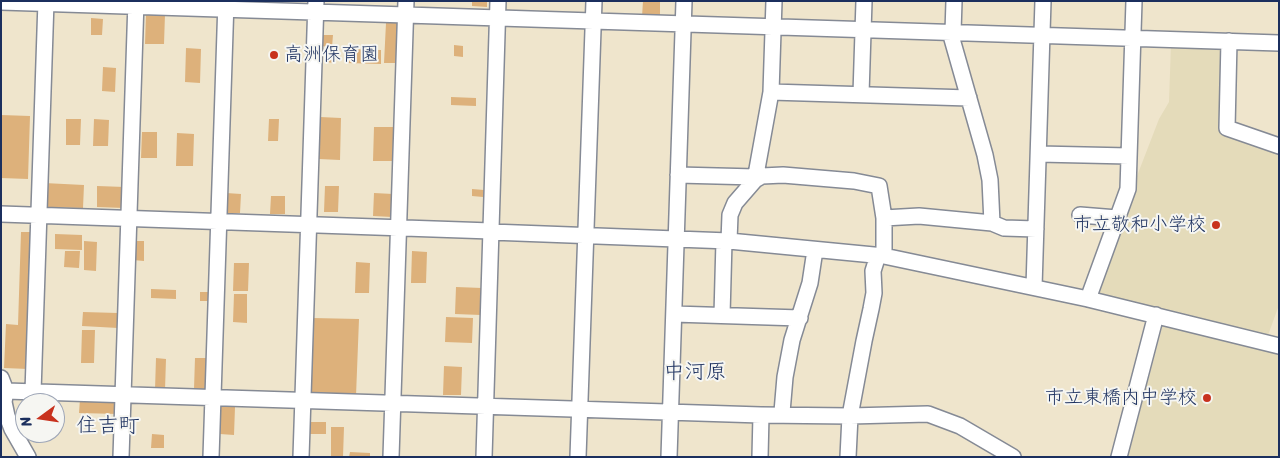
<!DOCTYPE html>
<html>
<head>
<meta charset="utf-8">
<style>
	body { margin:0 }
	#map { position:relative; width:1280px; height:458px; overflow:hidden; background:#efe5cc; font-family:Sriracha,sans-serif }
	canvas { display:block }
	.frame { position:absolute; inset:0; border:2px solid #1b2f5e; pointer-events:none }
	.north { position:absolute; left:15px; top:393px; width:50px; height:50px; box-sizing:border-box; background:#f6f6f2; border:1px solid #9ea6b7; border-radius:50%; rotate:256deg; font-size:14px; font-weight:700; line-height:20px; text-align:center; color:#1b2f5e }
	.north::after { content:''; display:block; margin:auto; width:18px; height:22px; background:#c8321e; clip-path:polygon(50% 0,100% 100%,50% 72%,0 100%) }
</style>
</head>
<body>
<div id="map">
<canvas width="1280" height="458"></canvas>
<div class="frame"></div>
<div class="north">N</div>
</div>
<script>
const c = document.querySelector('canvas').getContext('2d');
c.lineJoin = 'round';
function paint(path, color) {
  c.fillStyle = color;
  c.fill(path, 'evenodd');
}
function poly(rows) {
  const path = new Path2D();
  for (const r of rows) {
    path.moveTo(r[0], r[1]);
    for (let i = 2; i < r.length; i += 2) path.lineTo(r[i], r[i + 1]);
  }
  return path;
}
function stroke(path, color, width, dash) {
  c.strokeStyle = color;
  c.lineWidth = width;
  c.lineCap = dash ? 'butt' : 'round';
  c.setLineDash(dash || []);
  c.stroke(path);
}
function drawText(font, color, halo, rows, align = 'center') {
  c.font = font + ' Sriracha,"Klee One",sans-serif';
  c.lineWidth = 4;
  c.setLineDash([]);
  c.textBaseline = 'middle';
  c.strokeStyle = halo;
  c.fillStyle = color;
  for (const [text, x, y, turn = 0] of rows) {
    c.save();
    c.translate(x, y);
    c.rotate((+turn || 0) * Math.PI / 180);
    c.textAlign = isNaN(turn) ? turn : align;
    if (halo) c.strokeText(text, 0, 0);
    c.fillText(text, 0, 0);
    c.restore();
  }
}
const built = poly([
	[1171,44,1223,45,1222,131,1279,151,1279,305,1267,338,1097,295,1132,189,1159,119,1169,102],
	[1163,324,1279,352,1279,457,1128,457]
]);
const building = poly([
	[472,1,487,1,487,7,472,6],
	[643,1,660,1,660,17,642,17],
	[146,14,165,14,164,44,145,44],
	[91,18,103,19,102,35,91,35],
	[386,23,399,23,398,63,384,63],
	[320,35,333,35,332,47,320,46],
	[454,45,463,46,463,57,454,56],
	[186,48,201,49,200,83,185,82],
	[325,48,336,48,335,63,325,62],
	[348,49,381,50,381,64,347,63],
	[103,67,116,68,115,92,102,91],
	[451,97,476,98,476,106,451,105],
	[1,115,30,116,28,179,1,178],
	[320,117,341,118,340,160,319,159],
	[66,119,81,119,80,145,66,145],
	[94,119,109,120,108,146,93,146],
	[269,119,279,119,278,141,268,141],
	[374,127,395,127,394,161,373,161],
	[142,132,157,132,157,158,141,158],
	[177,133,194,134,193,166,176,166],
	[44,183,84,185,83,208,43,207],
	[97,186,125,187,124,208,97,207],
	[325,186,339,186,338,212,324,212],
	[472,189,484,190,483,197,472,196],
	[226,193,241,194,240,213,225,213],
	[374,193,393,194,392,217,373,216],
	[271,196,285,196,285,214,270,214],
	[21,232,32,232,28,369,4,368,6,324,18,325],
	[55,234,82,235,82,250,55,249],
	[84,241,97,242,96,271,84,270],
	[134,241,144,241,144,261,133,260],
	[65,251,80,251,79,268,64,267],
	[412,251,427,252,426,283,411,283],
	[356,262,370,263,369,293,355,293],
	[234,263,249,263,248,291,233,291],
	[456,287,482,288,481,315,455,314],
	[151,289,176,290,176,299,151,298],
	[200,292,210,292,209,301,200,301],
	[234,294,247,294,247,323,233,322],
	[83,312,118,313,118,328,82,326],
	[446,317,473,318,472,343,445,342],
	[312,318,359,319,356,396,310,394],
	[82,330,95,330,94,363,81,363],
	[156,358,166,359,165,390,155,390],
	[195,358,209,358,208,389,194,389],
	[444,366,462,367,461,395,443,395],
	[80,399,118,400,118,414,79,413],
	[220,406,235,407,234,435,220,434],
	[308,422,326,422,326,434,307,434],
	[331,427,344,427,343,457,331,457],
	[152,434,164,435,164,448,151,448],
	[350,452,370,453,370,457,349,457]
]);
const minor = poly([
	[1,2,1279,43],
	[950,32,985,155,990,180,992,223],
	[953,32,954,1],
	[1229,41,1227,128,1279,146],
	[771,92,969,98],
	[861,94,864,1],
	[1039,154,1129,156],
	[678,175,756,177],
	[755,180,762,176,783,175,854,181,879,186,884,218],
	[1,214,491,231],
	[1080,215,1117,218],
	[491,232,729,241,884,256,1088,299,1279,346],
	[729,241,730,215,735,203,755,180,771,92,774,1],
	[884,256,884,218,919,216,992,223,1004,228,1036,229],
	[1034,287,1043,1],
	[1088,299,1128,189,1134,1],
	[674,314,800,318],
	[722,315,724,241],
	[1,378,6,391,4,402,7,416,12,429,28,457],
	[6,391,761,415,850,416,928,414,960,426,1013,457],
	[33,392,46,1],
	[780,415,782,412,785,377,792,340,810,283,815,250],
	[121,457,136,1],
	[211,457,226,1],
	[301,457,316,1],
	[391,457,406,1],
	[484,457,498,1],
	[578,457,594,1],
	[669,457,684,1],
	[760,457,761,415],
	[848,457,850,416,864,341,871,309,874,293,873,271,878,255],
	[1119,457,1156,315]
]);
const markers = [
	[274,55,5,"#c8321e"],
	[1216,225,5,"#c8321e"],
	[1207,398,5,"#c8321e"]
];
const poiNames = [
	["高洲保育園",284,55,"left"],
	["市立敬和小学校",1206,225],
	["市立東橋内中学校",1197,398]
];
const quarterNames = [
	["中河原",695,373],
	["住吉町",108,427]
];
paint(built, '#e4dbba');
paint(building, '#ddb17b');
stroke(minor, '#858a95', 18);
stroke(minor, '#fff', 15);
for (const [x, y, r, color] of markers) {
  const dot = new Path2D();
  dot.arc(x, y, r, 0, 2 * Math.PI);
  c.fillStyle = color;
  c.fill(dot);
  stroke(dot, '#f6f6f2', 2);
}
drawText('19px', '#1b2f5e', '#f6f6f2', poiNames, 'right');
drawText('21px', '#1b2f5e', '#f6f6f2', quarterNames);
</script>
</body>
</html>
